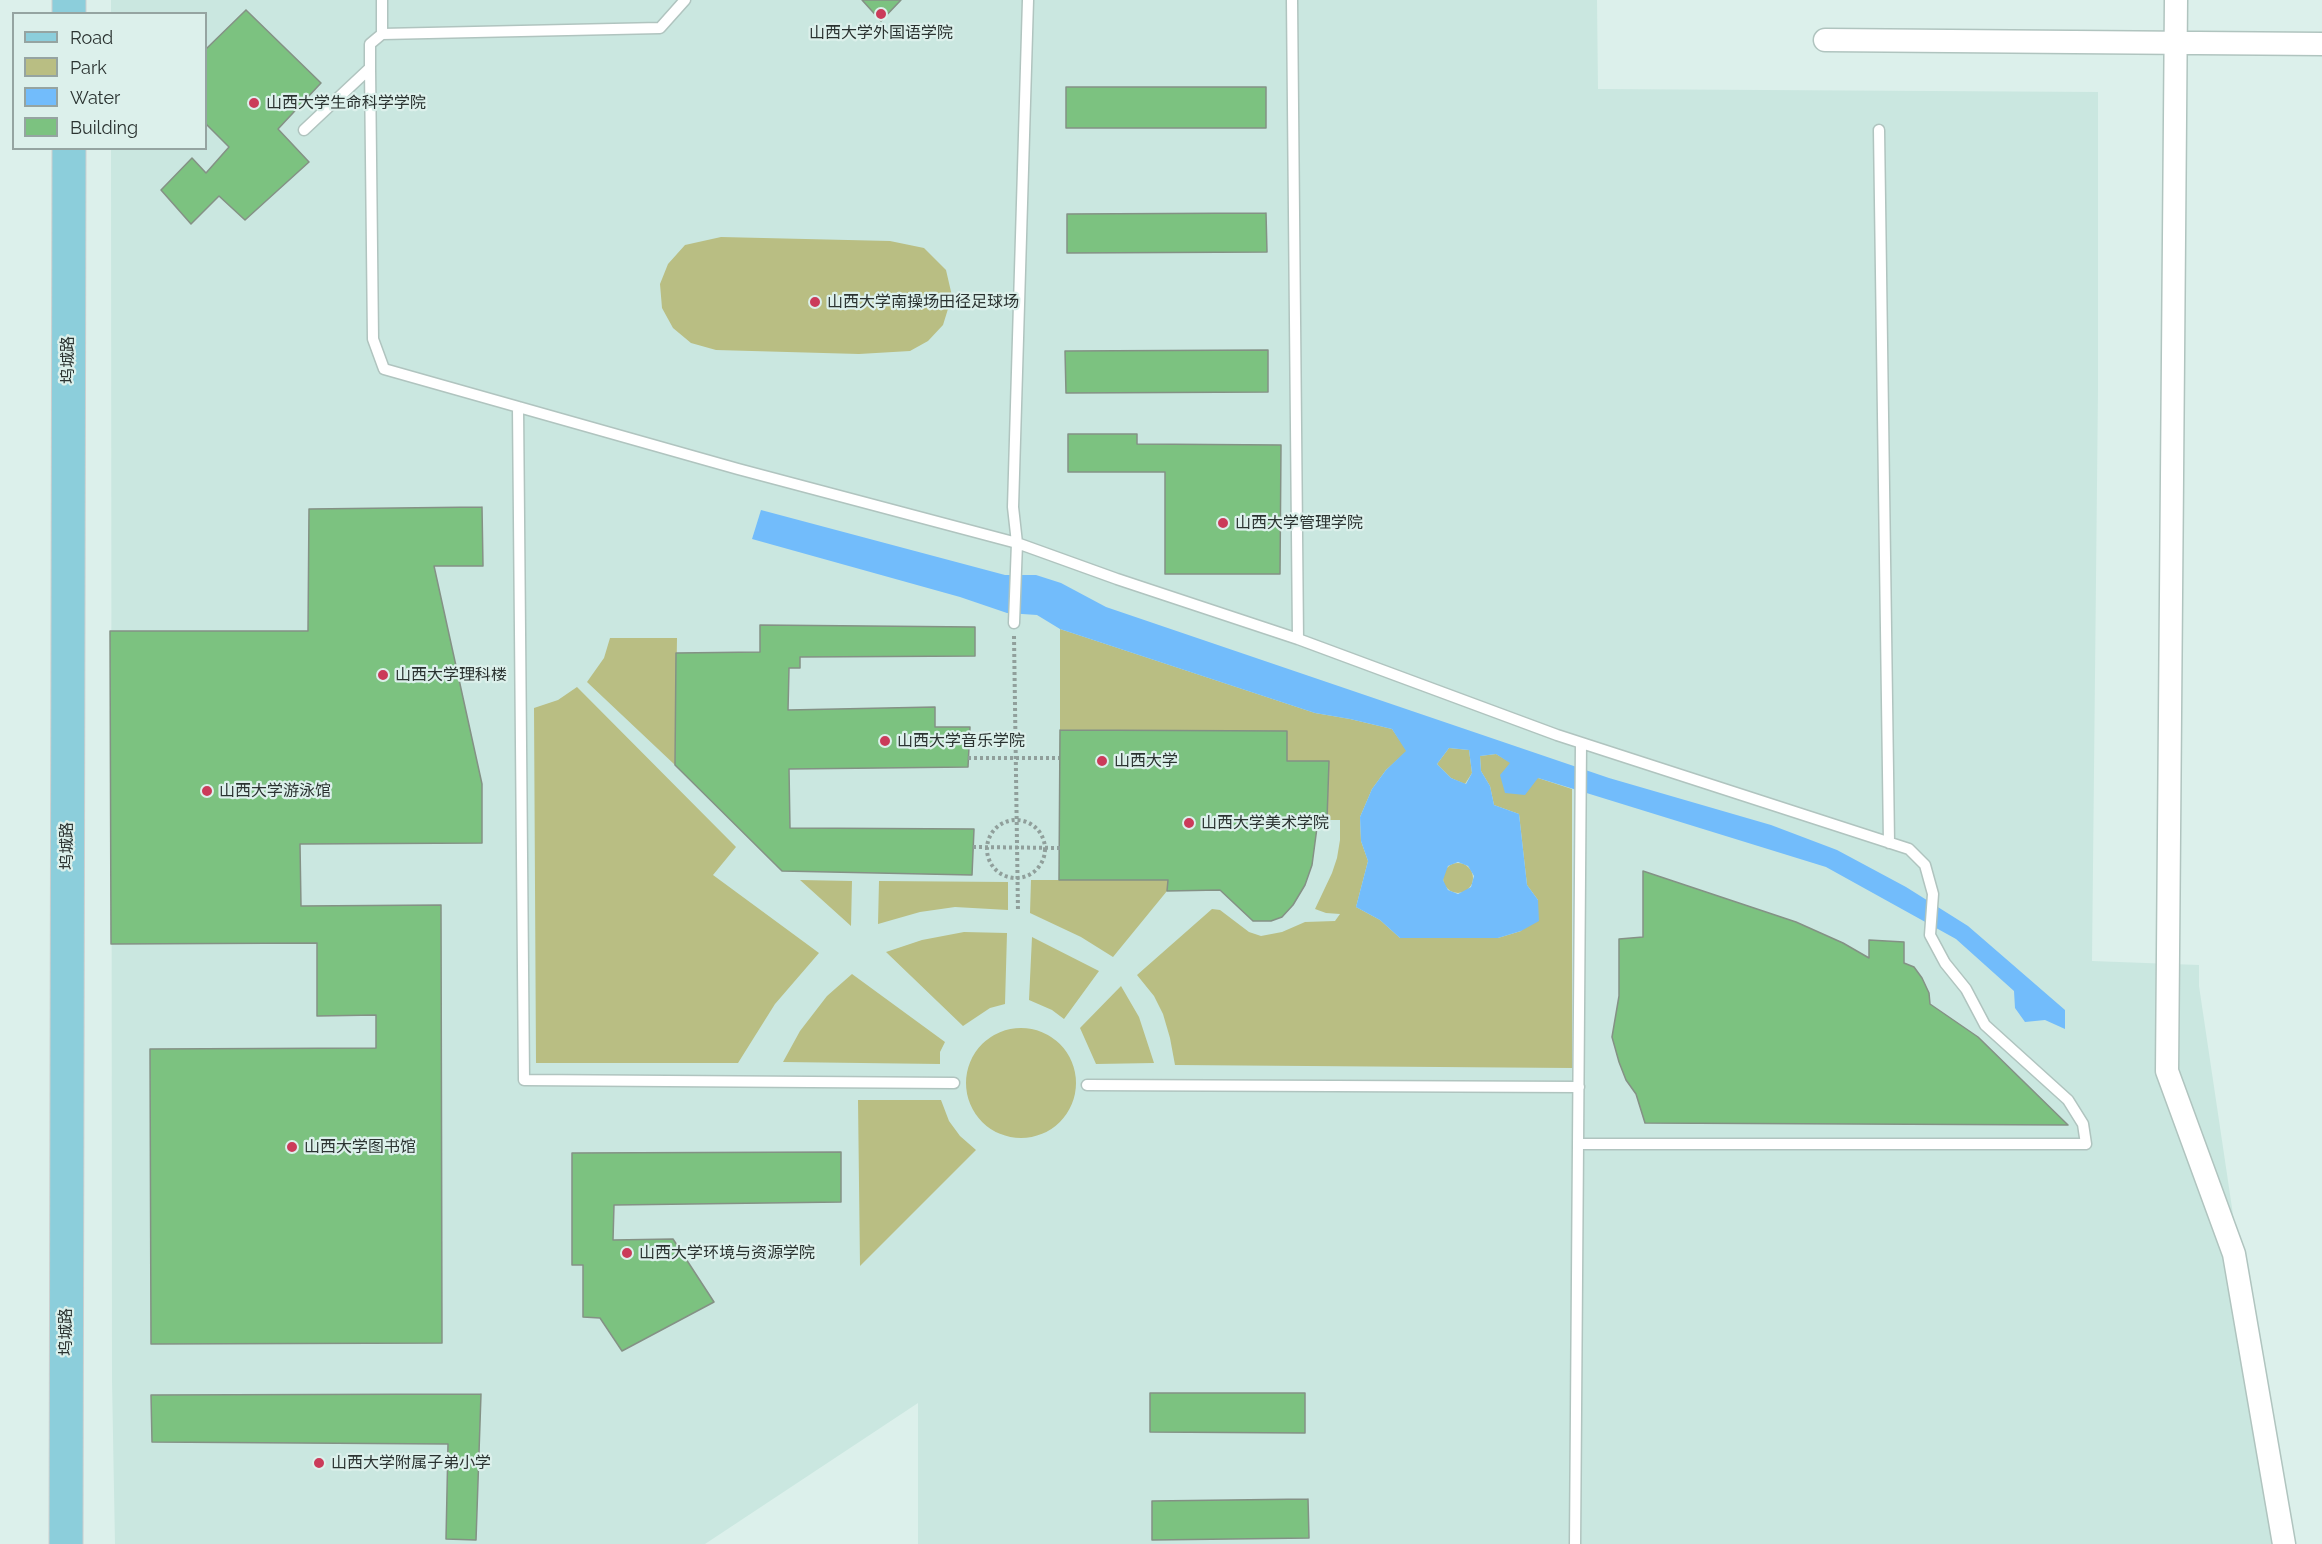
<!DOCTYPE html>
<html>
<head>
<meta charset="utf-8">
<style>
	body { margin:0 }
	#map { position:relative; width:2322px; height:1544px; overflow:hidden; background:#dcf0eb; font-family:Raleway,sans-serif }
	canvas { display:block }
	.legend { position:absolute; left:12px; top:12px; width:195px; height:138px; box-sizing:border-box; background:#dcf0eb; border:2px solid #95a4a1; margin:0; padding:8px 10px; list-style:none; font-size:18px; color:#2b3331 }
	.legend li { display:flex; align-items:center; gap:12px; height:30px }
	.legend b { width:30px; border:2px solid #95a4a1 }
</style>
</head>
<body>
<div id="map">
<canvas width="2322" height="1544"></canvas>
<ul class="legend">
<li><b style="height:8px;background:#8ccedb"></b>Road</li>
<li><b style="height:16px;background:#b9be83"></b>Park</li>
<li><b style="height:16px;background:#72bcfb"></b>Water</li>
<li><b style="height:16px;background:#7cc280"></b>Building</li>
</ul>
</div>
<script>
const c = document.querySelector('canvas').getContext('2d');
c.lineJoin = 'round';
function paint(path, color) {
  c.fillStyle = color;
  c.fill(path, 'evenodd');
}
function poly(rows) {
  const path = new Path2D();
  for (const r of rows) {
    if (r.length === 3) {
      path.moveTo(r[0] + r[2], r[1]);
      path.arc(r[0], r[1], r[2], 0, 2 * Math.PI);
      continue;
    }
    path.moveTo(r[0], r[1]);
    for (let i = 2; i < r.length; i += 2) path.lineTo(r[i], r[i + 1]);
  }
  return path;
}
function stroke(path, color, width, dash) {
  c.strokeStyle = color;
  c.lineWidth = width;
  c.lineCap = dash ? 'butt' : 'round';
  c.setLineDash(dash || []);
  c.stroke(path);
}
function drawText(font, color, halo, rows, align = 'center') {
  c.font = font + ' Raleway,"Noto Sans SC",sans-serif';
  c.lineWidth = 4.5;
  c.setLineDash([]);
  c.textBaseline = 'middle';
  c.strokeStyle = halo;
  c.fillStyle = color;
  for (const [text, x, y, turn = 0] of rows) {
    c.save();
    c.translate(x, y);
    c.rotate((+turn || 0) * Math.PI / 180);
    c.textAlign = isNaN(turn) ? turn : align;
    if (halo) c.strokeText(text, 0, 0);
    c.fillText(text, 0, 0);
    c.restore();
  }
}
const built = poly([
	[111,0,1597,0,1598,89,2098,92,2098,389,2092,961,2199,965,2199,986,2282,1544,918,1544,918,1403,705,1544,115,1544,112,1381,111,149,206,148,206,14,111,13]
]);
const green = poly([
	[721,237,890,241,924,248,946,270,952,296,943,325,928,341,910,351,859,354,716,350,691,343,673,328,662,308,660,284,668,264,685,245],
	[1060,629,1315,713,1350,719,1392,729,1407,751,1386,770,1372,789,1360,817,1361,841,1368,861,1356,907,1380,920,1400,938,1498,938,1521,931,1538,900,1527,885,1519,814,1494,805,1490,786,1481,771,1480,756,1496,754,1538,778,1572,789,1572,1068,1175,1065,1170,1038,1163,1014,1154,996,1137,975,1212,909,1220,910,1249,932,1261,936,1282,932,1305,922,1335,921,1340,914,1326,913,1315,909,1332,873,1337,858,1340,840,1340,820,1327,820,1329,761,1287,761,1287,731,1060,730],
	[610,638,677,638,675,765,587,682,604,658],
	[577,687,736,847,713,875,819,953,775,1004,738,1063,536,1063,534,708,558,700],
	[1449,748,1469,750,1472,773,1465,784,1451,778,1437,764],
	[1458,878,15],
	[800,880,852,881,851,926],
	[1031,880,1168,880,1167,891,1113,957,1081,937,1030,913],
	[879,881,1008,882,1008,910,955,907,920,912,878,924],
	[964,932,1007,933,1005,1004,990,1008,963,1026,886,952,922,940],
	[1032,937,1099,971,1064,1019,1052,1010,1029,1000],
	[852,974,945,1042,940,1052,940,1064,783,1062,800,1031,827,996],
	[1121,986,1139,1017,1154,1063,1096,1064,1080,1028],
	[1021,1083,55],
	[858,1100,941,1100,949,1121,960,1136,976,1150,860,1266]
]);
const water = poly([
	[761,510,1005,575,1036,575,1061,583,1106,607,1609,778,1771,825,1837,850,1906,887,1968,926,2065,1010,2065,1029,2045,1020,2025,1022,2015,1008,2014,991,1956,939,1826,867,1538,778,1525,795,1505,793,1500,775,1510,763,1496,754,1480,756,1481,771,1490,786,1494,805,1519,814,1527,885,1538,900,1539,921,1521,931,1498,938,1400,938,1380,920,1356,907,1368,861,1361,841,1360,817,1372,789,1386,770,1406,751,1392,729,1350,719,1315,713,1060,629,1037,615,1007,613,960,597,752,539],
	[1449,748,1469,750,1472,773,1466,784,1451,778,1437,764],
	[1458,862,1468,866,1474,876,1471,887,1458,894,1448,890,1443,880,1448,866]
]);
const building = poly([
	[862,0,901,0,881,21,862,0],
	[246,10,321,83,278,129,309,162,245,220,219,196,191,224,161,190,192,158,206,173,229,147,206,124,206,49,246,10],
	[1066,87,1266,87,1266,128,1066,128,1066,87],
	[1266,213,1267,252,1067,253,1067,214,1266,213],
	[1268,350,1268,392,1066,393,1065,351,1268,350],
	[1068,434,1137,434,1137,444,1281,445,1280,574,1165,574,1165,472,1068,472,1068,434],
	[482,507,483,566,434,566,482,784,482,843,300,844,301,906,441,905,442,1343,151,1344,150,1049,376,1048,376,1015,317,1016,317,943,111,944,110,631,308,631,309,509,482,507],
	[760,625,975,627,975,656,800,657,800,668,789,668,788,710,935,707,935,727,970,727,968,767,789,769,790,828,974,829,972,875,782,871,675,765,676,653,760,652,760,625],
	[1060,730,1287,731,1287,761,1329,761,1327,820,1318,820,1312,865,1305,885,1293,905,1282,917,1271,921,1253,921,1220,890,1167,891,1168,880,1059,880,1060,730],
	[1643,871,1796,922,1843,943,1869,958,1869,940,1904,942,1904,963,1914,967,1922,978,1929,993,1930,1004,1978,1037,2068,1125,1645,1123,1636,1094,1626,1080,1619,1062,1612,1037,1619,996,1619,939,1643,937,1643,871],
	[841,1152,841,1202,614,1205,613,1240,673,1239,714,1302,622,1351,600,1318,583,1317,583,1265,572,1265,572,1153,841,1152],
	[1150,1393,1305,1393,1305,1433,1150,1432,1150,1393],
	[481,1394,476,1540,446,1539,448,1444,152,1442,151,1395,481,1394],
	[1308,1499,1309,1538,1152,1540,1152,1501,1308,1499]
]);
const path = poly([
	[1014,636,1018,912]
]);
const service = poly([
	[382,0,382,34,660,28,685,0],
	[1028,0,1013,507,1017,543,1117,579,1298,639,1557,735,1909,849,1925,865,1933,894,1930,935,1945,963,1966,989,1985,1025,2068,1100,2083,1124,2086,1144,1579,1144],
	[1292,0,1298,639],
	[370,68,373,339,384,369,738,469,1017,543,1014,623],
	[304,130,370,68,370,44,382,34],
	[1879,130,1889,843],
	[518,407,524,1080,954,1083],
	[1087,1085,1579,1087],
	[1575,1544,1581,743]
]);
const minor = poly([
	[2176,0,2167,1071,2234,1254,2284,1544],
	[1825,40,2322,44]
]);
const primary = poly([
	[69,14,69,0],
	[66,1544,69,148]
]);
const pathBridge = poly([
	[968,758,1059,758],
	[1016,849,29],
	[973,847,1060,848]
]);
const markers = [
	[881,14,6,"#cb3b5a"],
	[254,103,6,"#cb3b5a"],
	[815,302,6,"#cb3b5a"],
	[1223,523,6,"#cb3b5a"],
	[383,675,6,"#cb3b5a"],
	[885,741,6,"#cb3b5a"],
	[1102,761,6,"#cb3b5a"],
	[207,791,6,"#cb3b5a"],
	[1189,823,6,"#cb3b5a"],
	[292,1147,6,"#cb3b5a"],
	[627,1253,6,"#cb3b5a"],
	[319,1463,6,"#cb3b5a"]
];
const poiNames = [
	["山西大学外国语学院",881,33,"center"],
	["山西大学生命科学学院",266,103],
	["山西大学南操场田径足球场",827,302],
	["山西大学管理学院",1235,523],
	["山西大学理科楼",395,675],
	["山西大学音乐学院",897,741],
	["山西大学",1114,761],
	["山西大学游泳馆",219,791],
	["山西大学美术学院",1201,823],
	["山西大学图书馆",304,1147],
	["山西大学环境与资源学院",639,1253],
	["山西大学附属子弟小学",331,1463]
];
const streetNames = [
	["坞城路",68,360,-90],
	["坞城路",67,846,-90],
	["坞城路",66,1332,-90]
];
paint(built, '#cae7e0');
paint(green, '#b9be83');
paint(water, '#72bcfb');
paint(building, '#7cc280');
stroke(building, '#849185', 1.5);
stroke(service, '#b0c4bf', 13);
stroke(minor, '#b0c4bf', 25);
stroke(primary, '#cccece', 35);
stroke(path, '#909f9b', 4, [3, 3]);
stroke(service, '#fff', 10);
stroke(minor, '#fff', 22);
stroke(primary, '#8ccedb', 33);
stroke(pathBridge, '#909f9b', 4, [3, 3]);
for (const [x, y, r, color] of markers) {
  const dot = new Path2D();
  dot.arc(x, y, r, 0, 2 * Math.PI);
  c.fillStyle = color;
  c.fill(dot);
  stroke(dot, '#dcf0eb', 2);
}
drawText('16px', '#2b3331', '#dcf0eb', poiNames, 'left');
drawText('16px', '#2b3331', '#dcf0eb', streetNames);
</script>
</body>
</html>
